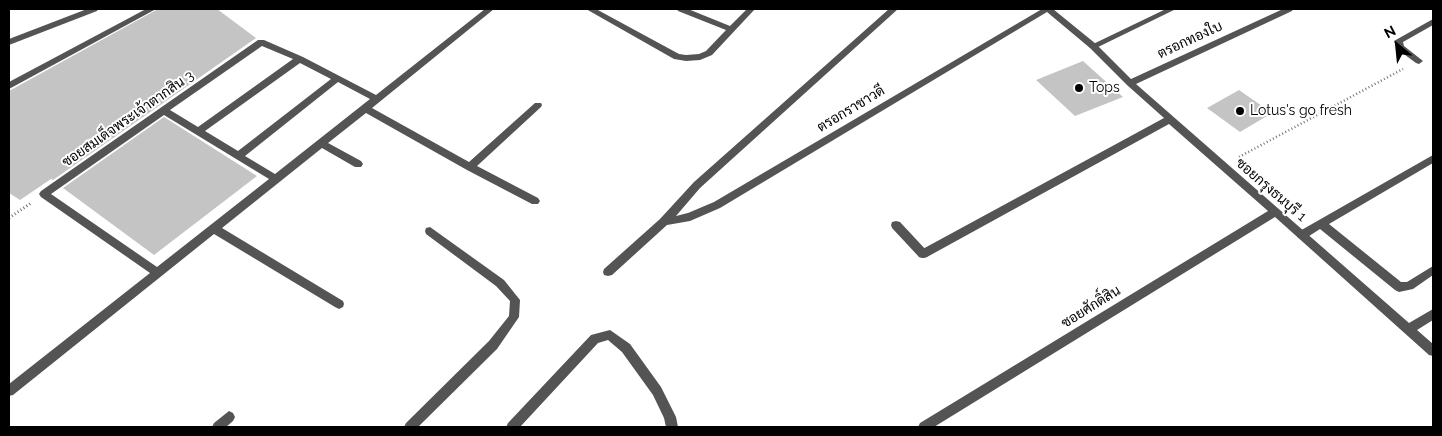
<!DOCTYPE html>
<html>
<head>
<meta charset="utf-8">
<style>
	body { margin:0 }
	#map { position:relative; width:1442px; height:436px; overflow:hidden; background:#fff; font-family:Raleway,sans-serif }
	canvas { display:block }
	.frame { position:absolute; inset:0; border:10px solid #000; pointer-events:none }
	.north { position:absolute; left:1372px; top:20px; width:50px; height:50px; -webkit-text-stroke:4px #fff; paint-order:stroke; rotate:332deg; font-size:14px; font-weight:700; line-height:20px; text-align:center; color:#000 }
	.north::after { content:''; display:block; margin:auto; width:18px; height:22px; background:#000; clip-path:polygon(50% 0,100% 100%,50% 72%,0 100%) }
</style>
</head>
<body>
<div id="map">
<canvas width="1442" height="436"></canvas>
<div class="frame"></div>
<div class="north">N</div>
</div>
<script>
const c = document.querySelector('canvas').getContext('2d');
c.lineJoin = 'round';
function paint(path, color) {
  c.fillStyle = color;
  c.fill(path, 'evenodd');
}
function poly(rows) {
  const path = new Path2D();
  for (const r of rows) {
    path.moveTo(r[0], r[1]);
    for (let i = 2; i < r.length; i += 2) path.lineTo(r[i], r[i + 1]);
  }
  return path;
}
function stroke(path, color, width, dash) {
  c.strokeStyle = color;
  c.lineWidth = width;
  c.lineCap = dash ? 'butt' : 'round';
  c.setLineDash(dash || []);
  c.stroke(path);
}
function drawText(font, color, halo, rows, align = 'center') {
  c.font = font + ' Raleway,Sarabun,sans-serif';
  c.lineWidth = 4;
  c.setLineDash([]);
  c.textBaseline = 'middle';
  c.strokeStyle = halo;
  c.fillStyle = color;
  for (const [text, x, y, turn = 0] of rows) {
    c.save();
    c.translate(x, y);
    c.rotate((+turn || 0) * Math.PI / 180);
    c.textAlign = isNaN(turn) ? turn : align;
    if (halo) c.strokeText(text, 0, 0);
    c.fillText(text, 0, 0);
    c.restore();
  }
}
const building = poly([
	[158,9,217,9,256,38,53,180,51,179,20,200,9,193,9,91],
	[1083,61,1123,97,1075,116,1036,80],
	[1239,90,1272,113,1240,132,1207,108],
	[164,117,257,176,154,255,63,188]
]);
const pathFar1 = poly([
	[1239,157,1403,69]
]);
const path = poly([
	[9,218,31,203]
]);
const service = poly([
	[1166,9,1176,9,1096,48,1090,48,1089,46,1166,9],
	[1433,155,1433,163,1329,224,1401,282,1407,282,1433,266,1433,275,1413,289,1399,292,1395,290,1320,229,1306,238,1298,238,1297,235,1298,232,1433,155],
	[896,221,900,222,927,251,928,254,927,257,923,258,919,257,892,228,891,225,892,222,896,221]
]);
const pedestrian = poly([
	[146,9,156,9,9,89,9,82,146,9]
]);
const minor = poly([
	[485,9,494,9,372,108,469,162,535,103,541,103,542,105,541,107,477,166,538,198,540,201,538,204,532,204,467,170,366,113,328,143,361,161,363,164,361,167,355,167,322,148,222,228,343,301,344,304,343,307,339,309,335,307,214,234,13,395,9,396,9,384,150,273,41,197,39,194,41,191,258,40,264,40,303,57,376,95,485,9],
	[262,46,293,59,198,127,170,110,262,46],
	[300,63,331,79,238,151,205,131,300,63],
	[338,82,370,99,275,174,245,156,338,82],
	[164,115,269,179,157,267,51,194,164,115],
	[586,9,596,9,679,54,686,55,699,54,706,51,726,30,678,11,677,9,688,9,730,26,747,9,755,9,712,55,700,60,686,61,674,59,586,9],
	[889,9,898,9,700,188,676,216,688,213,714,202,1042,9,1053,9,1096,44,1131,79,1283,9,1293,9,1292,11,1136,84,1409,323,1433,309,1433,320,1417,330,1433,344,1433,356,1429,355,1275,217,934,427,918,427,920,423,1268,211,1169,124,927,257,923,258,919,257,918,254,919,251,1164,118,1127,85,1090,48,1047,12,720,208,690,221,667,225,612,275,608,276,604,275,603,272,604,269,660,219,694,182,889,9],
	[1433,19,1433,25,1403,42,1404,46,1423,61,1419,64,1416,63,1397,49,1394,41,1433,19],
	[430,227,504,280,520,300,519,317,497,349,418,427,404,427,406,423,489,341,509,316,510,301,496,286,426,234,425,231,426,228,430,227],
	[610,330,630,344,661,387,676,417,678,427,666,427,664,418,653,395,622,352,608,340,598,343,520,427,506,427,508,423,591,335,610,330],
	[229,411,233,413,235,417,233,421,226,427,212,427,214,423,229,411]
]);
const tertiary = poly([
	[87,9,98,9,97,11,9,45,9,39,87,9]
]);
const markers = [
	[1079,88,5,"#000"],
	[1240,111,5,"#000"]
];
const streetNames = [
	["ตรอกทองใบ",1190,40,-25],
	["ตรอกราชาวดี",851,109,-31],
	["ซอยสมเด็จพระเจ้าตากสิน 3",128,119,-35],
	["ซอยกรุงธนบุรี 1",1271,190,41],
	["ซอยศักดิ์สิน",1091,307,-32]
];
const poiNames = [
	["Tops",1089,88],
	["Lotus's go fresh",1250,111]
];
paint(building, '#c4c4c4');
stroke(pathFar1, '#767676', 2.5, [1, 2.5]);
stroke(path, '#767676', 3, [1, 2.5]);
paint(service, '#545454');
paint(pedestrian, '#545454');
paint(minor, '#545454');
paint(tertiary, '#545454');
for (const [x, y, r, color] of markers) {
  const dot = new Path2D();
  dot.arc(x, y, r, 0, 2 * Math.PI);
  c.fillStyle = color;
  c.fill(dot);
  stroke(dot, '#fff', 2);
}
drawText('14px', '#000', '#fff', streetNames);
drawText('14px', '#000', '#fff', poiNames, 'left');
</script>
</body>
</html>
